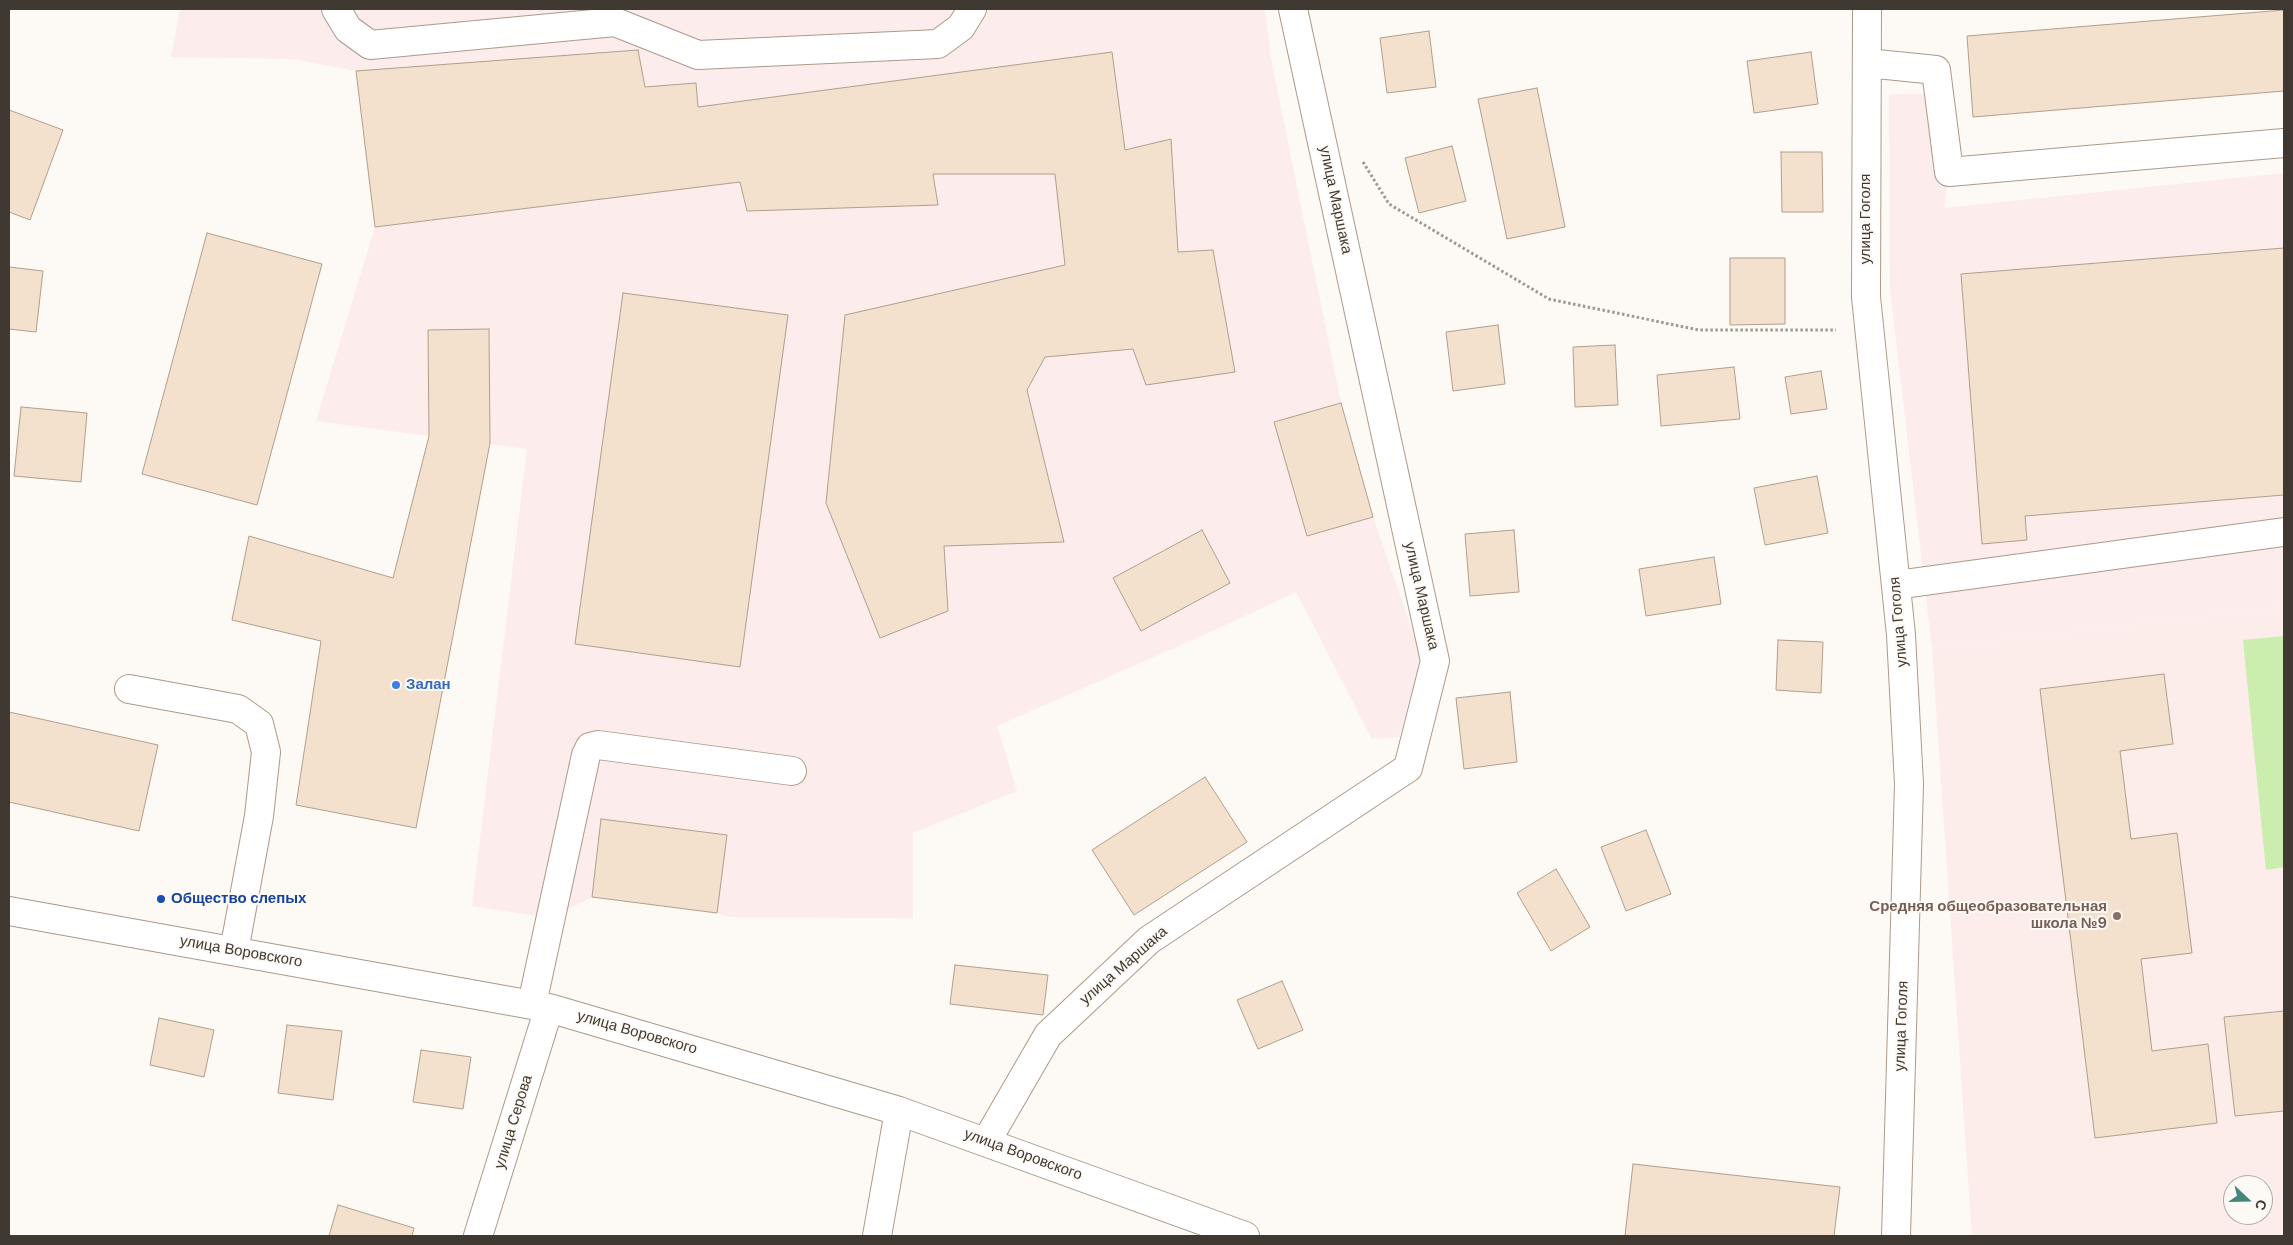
<!DOCTYPE html>
<html>
<head>
<meta charset="utf-8">
<style>
	body { margin:0 }
	#map { position:relative; width:2293px; height:1245px; overflow:hidden; background:#fdf9f5; font-family:"DM Sans",sans-serif }
	canvas { display:block }
	.frame { position:absolute; inset:0; border:10px solid #403931; pointer-events:none }
	.north { position:absolute; left:2223px; top:1175px; width:50px; height:50px; box-sizing:border-box; background:#fdf9f5; border:1px solid #b1aca7; border-radius:50%; rotate:111deg; font-size:14px; font-weight:700; line-height:20px; text-align:center; color:#403931 }
	.north::after { content:''; display:block; margin:auto; width:18px; height:22px; background:#43877b; clip-path:polygon(50% 0,100% 100%,50% 72%,0 100%) }
</style>
</head>
<body>
<div id="map">
<canvas width="2293" height="1245"></canvas>
<div class="frame"></div>
<div class="north">С</div>
</div>
<script>
const c = document.querySelector('canvas').getContext('2d');
c.lineJoin = 'round';
function paint(path, color) {
  c.fillStyle = color;
  c.fill(path, 'evenodd');
}
function poly(rows) {
  const path = new Path2D();
  for (const r of rows) {
    path.moveTo(r[0], r[1]);
    for (let i = 2; i < r.length; i += 2) path.lineTo(r[i], r[i + 1]);
  }
  return path;
}
function stroke(path, color, width, dash) {
  c.strokeStyle = color;
  c.lineWidth = width;
  c.lineCap = dash ? 'butt' : 'round';
  c.setLineDash(dash || []);
  c.stroke(path);
}
function drawText(font, color, halo, rows, align = 'center') {
  c.font = font + ' "DM Sans",sans-serif';
  c.lineWidth = 4;
  c.setLineDash([]);
  c.textBaseline = 'middle';
  c.strokeStyle = halo;
  c.fillStyle = color;
  for (const [text, x, y, turn = 0] of rows) {
    c.save();
    c.translate(x, y);
    c.rotate((+turn || 0) * Math.PI / 180);
    c.textAlign = isNaN(turn) ? turn : align;
    if (halo) c.strokeText(text, 0, 0);
    c.fillText(text, 0, 0);
    c.restore();
  }
}
const industrial = poly([
	[180,9,1265,9,1271,59,1341,403,1373,517,1421,656,1399,737,1372,739,1296,592,1208,633,997,726,1017,791,913,833,913,918,730,917,717,913,592,897,551,918,472,906,527,449,316,421,375,227,356,71,294,59,171,57],
	[1889,94,1928,94,1949,172,1944,208,2284,173,2284,607,1932,648,1890,289]
]);
const education = poly([
	[2284,607,2284,1236,1972,1236,1932,648],
	[2233,1185,2263,1185,2263,1215,2233,1215]
]);
const green = poly([
	[2284,636,2284,867,2266,870,2243,640]
]);
const building = poly([
	[2284,10,2284,91,1973,117,1967,36,2284,10],
	[1429,31,1436,87,1387,93,1380,38,1429,31],
	[638,50,645,87,696,83,698,107,1112,52,1125,150,1171,139,1178,252,1213,250,1235,372,1146,385,1133,349,1045,357,1027,390,1064,542,944,546,948,611,880,638,826,503,845,315,1065,265,1055,174,933,174,938,205,747,211,740,182,375,227,356,71,638,50],
	[1811,52,1818,104,1754,113,1747,61,1811,52],
	[1537,88,1565,227,1507,239,1478,99,1537,88],
	[9,110,63,130,30,220,9,212,9,110],
	[1452,146,1466,201,1419,213,1405,158,1452,146],
	[1781,152,1822,152,1823,212,1782,212,1781,152],
	[207,233,322,264,257,505,142,474,207,233],
	[2284,248,2284,495,2025,516,2027,540,1982,544,1961,274,2284,248],
	[1730,258,1785,258,1785,324,1730,325,1730,258],
	[9,267,43,271,36,332,9,329,9,267],
	[623,293,788,315,740,667,575,644,623,293],
	[1498,325,1505,384,1453,391,1446,332,1498,325],
	[489,329,490,443,416,828,296,805,321,641,232,620,249,536,393,578,429,436,428,330,489,329],
	[1615,345,1618,405,1575,407,1573,347,1615,345],
	[1734,367,1740,419,1661,426,1657,375,1734,367],
	[1821,371,1827,409,1791,414,1785,377,1821,371],
	[1341,403,1373,517,1307,536,1274,422,1341,403],
	[21,407,87,413,81,482,14,476,21,407],
	[1817,476,1828,533,1765,545,1754,488,1817,476],
	[1202,530,1230,583,1141,631,1113,578,1202,530],
	[1514,530,1519,592,1470,596,1465,534,1514,530],
	[1714,557,1721,604,1646,616,1639,569,1714,557],
	[1778,640,1823,642,1821,693,1776,690,1778,640],
	[2164,674,2173,744,2120,751,2131,839,2177,833,2192,953,2141,959,2152,1051,2208,1044,2217,1123,2095,1138,2040,689,2164,674],
	[1510,692,1517,762,1464,769,1456,698,1510,692],
	[9,712,158,745,139,831,9,802,9,712],
	[1205,777,1247,842,1134,915,1092,850,1205,777],
	[601,819,727,835,717,913,592,897,601,819],
	[1646,830,1671,894,1626,911,1601,847,1646,830],
	[1556,869,1590,927,1551,951,1517,893,1556,869],
	[955,965,1048,975,1043,1015,950,1004,955,965],
	[1282,981,1303,1030,1258,1049,1237,1000,1282,981],
	[2284,1011,2284,1111,2235,1116,2224,1017,2284,1011],
	[159,1018,214,1030,204,1077,150,1065,159,1018],
	[287,1025,342,1031,333,1100,278,1093,287,1025],
	[421,1050,471,1057,463,1109,413,1102,421,1050],
	[1633,1164,1840,1187,1834,1236,1625,1236,1633,1164],
	[338,1205,414,1228,412,1236,329,1236,338,1205]
]);
const path = poly([
	[1363,162,1389,204,1549,299,1699,330,1836,330]
]);
const minor = poly([
	[336,9,348,29,370,45,615,22,698,55,938,44,961,27,972,9],
	[1867,9,1866,297,1901,635,1909,784,1896,1236],
	[1867,63,1936,70,1949,172,2284,143],
	[1896,585,2284,532],
	[129,689,238,709,259,724,266,752,259,816,234,951],
	[9,911,549,1008,899,1111,1245,1236],
	[532,1004,586,755,590,747,598,745,792,771],
	[986,1142,1048,1035,1149,940,1408,768,1435,661,1293,9],
	[478,1236,549,1008],
	[877,1236,899,1111]
]);
const markers = [
	[396,685,5,"#3f7fe0"],
	[161,899,5,"#1a4fb4"],
	[2117,916,5,"#8d6e63"]
];
const streetNames = [
	["улица Маршака",1335,200,78],
	["улица Гоголя",1866,219,-90],
	["улица Маршака",1421,596,77],
	["улица Гоголя",1899,622,-95],
	["улица Воровского",241,952,10],
	["улица Маршака",1124,966,-41],
	["улица Гоголя",1902,1026,-88],
	["улица Воровского",637,1033,16],
	["улица Серова",514,1122,-73],
	["улица Воровского",1023,1155,20]
];
const shopNames = [
	["Залан",406,685]
];
const transitNames = [
	["Общество слепых",171,899]
];
const educationNames = [
	["Средняя общеобразовательная",2107,907],
	["школа №9",2107,924]
];
paint(industrial, '#fcecec');
paint(education, '#fcecea');
paint(green, '#cbeeaf');
paint(building, '#f4e1cd');
stroke(building, '#b19f8c', 1);
stroke(minor, '#ac9a88', 30);
stroke(path, '#9e9993', 3, [2.5, 2.5]);
stroke(minor, '#fff', 28);
for (const [x, y, r, color] of markers) {
  const dot = new Path2D();
  dot.arc(x, y, r, 0, 2 * Math.PI);
  c.fillStyle = color;
  c.fill(dot);
  stroke(dot, '#fdf9f5', 2);
}
drawText('15px', '#403931', '#fdf9f5', streetNames);
drawText('bold 15px', '#366cbe', '#fdf9f5', shopNames, 'left');
drawText('bold 15px', '#164399', '#fdf9f5', transitNames, 'left');
drawText('bold 15px', '#785e54', '#fdf9f5', educationNames, 'right');
</script>
</body>
</html>
